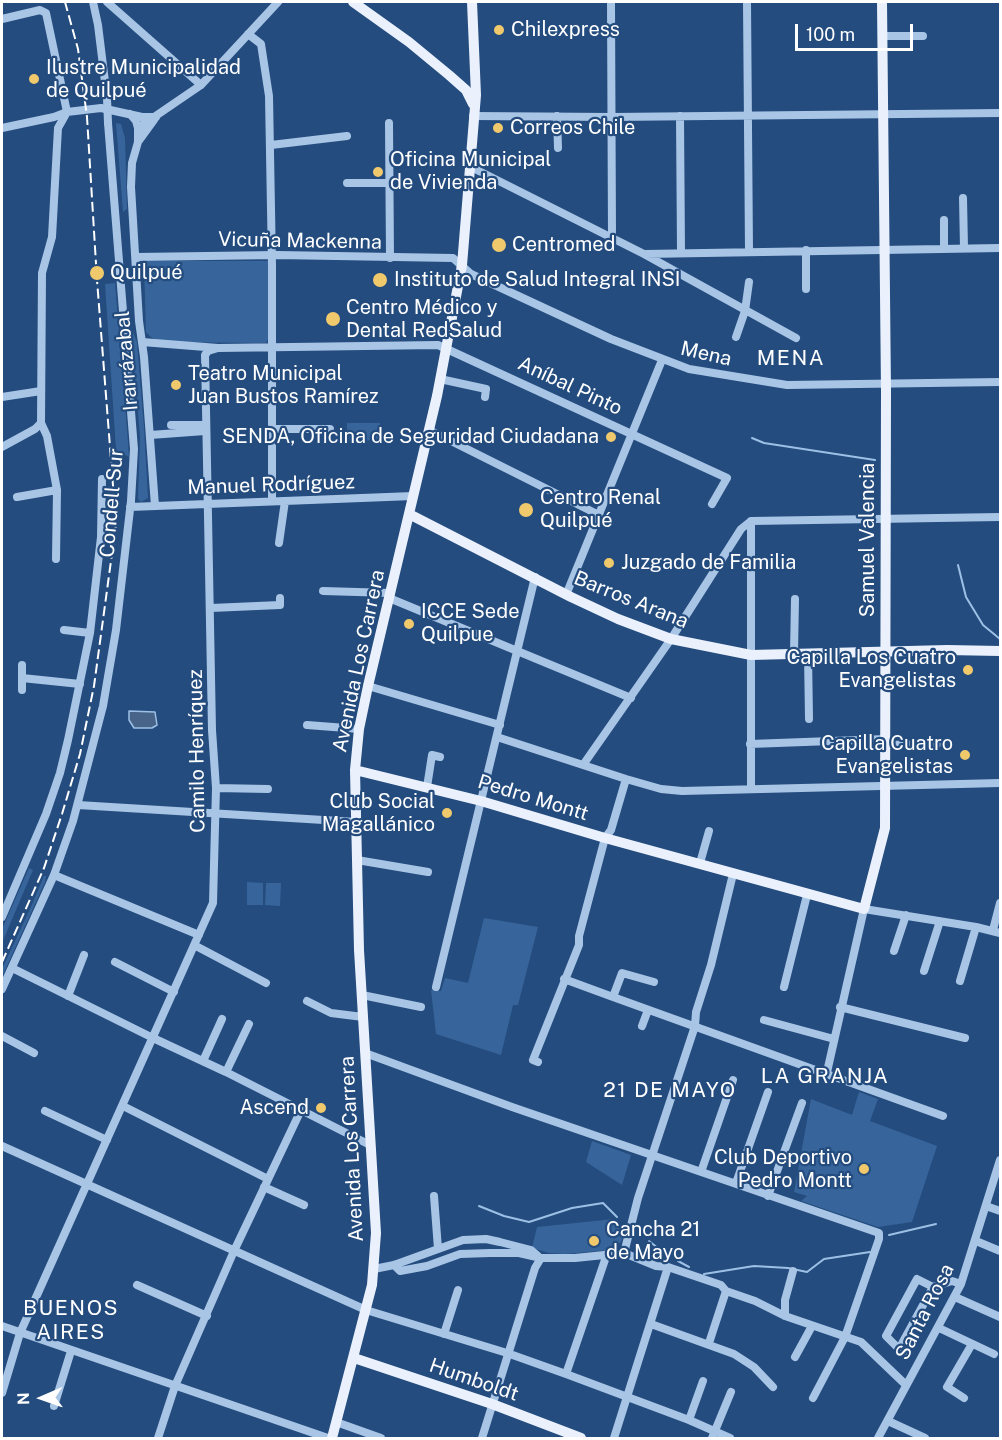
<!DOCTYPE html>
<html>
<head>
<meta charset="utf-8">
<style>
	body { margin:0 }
	#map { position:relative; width:1002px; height:1440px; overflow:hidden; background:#244c7e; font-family:"Public Sans",sans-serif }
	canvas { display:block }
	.frame { position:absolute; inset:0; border:3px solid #fff; pointer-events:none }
	.north { position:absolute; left:12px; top:1368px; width:60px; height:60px; -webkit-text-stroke:4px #244c7e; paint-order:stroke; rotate:268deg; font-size:16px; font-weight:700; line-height:24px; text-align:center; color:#fff }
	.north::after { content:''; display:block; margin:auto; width:21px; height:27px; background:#fff; clip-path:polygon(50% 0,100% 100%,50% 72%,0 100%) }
	.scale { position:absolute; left:795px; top:24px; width:118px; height:27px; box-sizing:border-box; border:3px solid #fff; border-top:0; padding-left:8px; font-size:18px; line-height:21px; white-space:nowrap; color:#fff; -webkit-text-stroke:4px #244c7e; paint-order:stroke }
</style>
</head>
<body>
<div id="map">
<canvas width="1002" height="1440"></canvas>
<div class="frame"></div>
<div class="north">N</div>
<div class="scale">100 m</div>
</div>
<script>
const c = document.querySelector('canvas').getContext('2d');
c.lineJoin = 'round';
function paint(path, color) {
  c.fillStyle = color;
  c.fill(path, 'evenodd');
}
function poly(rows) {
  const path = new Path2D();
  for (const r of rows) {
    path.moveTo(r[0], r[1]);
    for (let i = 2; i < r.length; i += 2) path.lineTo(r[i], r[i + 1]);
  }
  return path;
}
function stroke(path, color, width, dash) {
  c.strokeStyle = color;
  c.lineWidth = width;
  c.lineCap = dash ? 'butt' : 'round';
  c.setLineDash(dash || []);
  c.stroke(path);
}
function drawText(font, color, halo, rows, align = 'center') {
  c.font = font + ' "Public Sans",sans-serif';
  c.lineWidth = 4.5;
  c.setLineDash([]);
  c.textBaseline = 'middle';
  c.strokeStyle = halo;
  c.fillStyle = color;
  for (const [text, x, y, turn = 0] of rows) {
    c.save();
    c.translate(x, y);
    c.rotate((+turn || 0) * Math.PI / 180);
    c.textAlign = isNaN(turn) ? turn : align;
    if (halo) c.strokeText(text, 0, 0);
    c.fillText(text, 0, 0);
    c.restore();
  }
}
const green = poly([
	[116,123,121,124,125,138,127,209,123,212],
	[147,261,269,261,269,337,266,343,159,342,151,337,146,332,144,264],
	[115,283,127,429,129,457,116,450,105,284],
	[131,327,137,342,144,427,148,498,141,502,138,499,140,437],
	[347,423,380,423,380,440,347,441],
	[29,868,33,870,2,943,2,929],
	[44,876,46,876,45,882,2,977,2,969,31,907],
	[247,882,263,883,263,905,247,905],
	[266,883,281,883,280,906,265,905],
	[484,918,538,927,518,1005,513,1005,501,1055,436,1034,431,990,441,991,445,978,468,983],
	[859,1092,878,1099,870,1121,937,1146,912,1222,878,1227,801,1201,807,1196,794,1192,811,1099,852,1115],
	[592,1141,631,1155,622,1185,586,1162],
	[614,1219,626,1229,621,1242,610,1250,565,1254,549,1253,532,1248,537,1227]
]);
const water = poly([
	[129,711,155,712,157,725,152,728,134,728,129,720,129,711]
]);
const stream = poly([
	[752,438,764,443,875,460],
	[958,565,966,597,983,625,1000,639],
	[479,1206,504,1216,529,1222,572,1208,603,1203,617,1217],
	[889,1235,936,1224],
	[649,1241,668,1256],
	[678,1261,689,1267],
	[704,1274,754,1266,788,1268,807,1272,824,1259,870,1252]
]);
const minor = poly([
	[93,2,98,25,107,98],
	[107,2,201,85],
	[611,2,612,237],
	[747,2,749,251],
	[2,19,40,10,46,13,67,112],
	[248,34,261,44,269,96,272,265,272,501],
	[883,36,923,36],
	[130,114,136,121,138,128,138,142,132,163,131,187,139,321,144,357,155,506],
	[473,116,612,117,1000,113],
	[557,116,558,148],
	[680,116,681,252],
	[389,123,390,258],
	[2,128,54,117,67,112,101,108,142,117,156,117],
	[138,128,201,85,278,2],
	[138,142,154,120],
	[271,145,347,136],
	[471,167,644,254,796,338],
	[347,183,389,183],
	[963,198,964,248],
	[944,249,944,220],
	[645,254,1000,248],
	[136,257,277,255,453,258,471,274,611,339,689,369,787,385,1000,382],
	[806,289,806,250],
	[736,337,745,311,749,282],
	[142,342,218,348,438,345,727,478,712,504],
	[440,379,486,389,485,397],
	[2,397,41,391],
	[171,425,205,425],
	[271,429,330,429],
	[429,430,599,515],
	[150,435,205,431],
	[2,447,35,429,41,423],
	[17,497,57,490],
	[130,507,413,496],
	[751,521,751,789],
	[279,543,285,501],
	[56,559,57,490,47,436,41,423,42,273,52,237,58,128,67,112],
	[323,591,391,593],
	[566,595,662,360],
	[389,598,631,698],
	[211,608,280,605,280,598],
	[64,630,90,633],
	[794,654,795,599],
	[808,654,809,719],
	[22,678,80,684],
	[368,686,500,725],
	[22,690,22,665],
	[307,725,359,729],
	[497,737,626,779,661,789,682,791,1000,783],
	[750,744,886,739],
	[886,745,937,744],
	[583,765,671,639,741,529,751,521,1000,517],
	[427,787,432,755,440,757],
	[216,788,268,789],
	[78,805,356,822],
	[357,860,428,872],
	[700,863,709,831],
	[54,875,199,935],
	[2,917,46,814,60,773,68,740,90,633,101,537,102,479],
	[993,930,1000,903],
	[194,945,266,983],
	[894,951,906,915],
	[115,962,174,992],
	[12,968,153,1038,226,1072,370,1145],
	[924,971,940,921],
	[564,979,613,997,622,973,654,982],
	[960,981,976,927],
	[436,987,535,577],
	[784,987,807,895],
	[2,989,54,875,73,821,103,706,116,630,131,501,134,449,108,123],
	[362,995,421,1007],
	[68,996,84,955],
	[613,997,943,1116],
	[307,1001,331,1013,363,1017],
	[840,1007,965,1038],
	[764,1020,834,1039],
	[642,1026,648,1010],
	[2,1036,34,1053],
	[365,1053,512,1107,879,1233,879,1239,845,1337,813,1398],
	[203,1061,222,1019],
	[538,1062,533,1060,579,945,579,936,605,838,611,830,626,779],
	[226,1072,249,1024],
	[827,1072,864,909,976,927,1000,933],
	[123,1106,268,1179],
	[45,1111,107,1140],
	[2,1146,366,1310,507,1353,566,1374,689,1420,730,1438],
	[701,1172,733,1080],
	[736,1183,768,1092],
	[264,1187,304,1205],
	[434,1196,438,1249],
	[768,1196,802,1103],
	[986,1206,1000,1211],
	[976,1241,1000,1251],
	[624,1253,638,1198,695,1026,696,1012,711,965,733,874],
	[394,1265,400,1271,427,1266,460,1254,490,1253,519,1253,541,1258,575,1258,624,1253,656,1266,668,1267,721,1285,726,1291,755,1301,785,1316,861,1342,906,1385],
	[374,1269,394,1265,463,1240,486,1239,500,1242,531,1250,538,1256],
	[137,1285,207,1316],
	[933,1287,899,1349,886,1336,917,1279,933,1287,952,1281,961,1284],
	[955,1297,1000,1317],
	[785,1316,785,1300,793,1271],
	[651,1324,734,1354,754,1367,773,1387],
	[2,1326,328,1438],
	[939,1328,994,1354],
	[444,1334,458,1290],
	[709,1343,726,1291],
	[899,1349,906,1356],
	[795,1357,812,1326],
	[566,1374,607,1254],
	[2,1393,20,1333,213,903,216,788,212,730,205,355,208,351,218,348],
	[964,1398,947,1387,972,1344],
	[54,1406,71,1351],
	[689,1420,703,1381],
	[888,1421,925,1438],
	[336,1422,381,1438],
	[158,1438,175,1386,234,1251,301,1110],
	[482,1438,535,1268,541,1258],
	[614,1438,668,1267],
	[712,1438,731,1392],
	[878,1438,961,1284,1000,1160]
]);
const major = poly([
	[353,2,409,42,449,75,466,90,473,104],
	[409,514,571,597,618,619,671,639,751,655,947,650,1000,651],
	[355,770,481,801,605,838,864,909,885,828,886,391,882,2],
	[354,1358,492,1404,581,1438],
	[332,1438,372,1285,376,1233,359,950,355,770,359,729,368,686,437,396,462,265,476,95,472,2]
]);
const rail = poly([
	[2,962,44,868,62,814,80,754,94,686,116,524,97,280,87,117,78,49,65,2]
]);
const minorBridge = poly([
	[107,98,108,123]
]);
const markers = [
	[499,30,6,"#f0c96d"],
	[34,79,6,"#f0c96d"],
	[498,128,6,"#f0c96d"],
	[378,172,6,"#f0c96d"],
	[499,245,8,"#f0c96d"],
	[97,273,8,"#f0c96d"],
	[380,280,8,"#f0c96d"],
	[333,319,8,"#f0c96d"],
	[176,385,6,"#f0c96d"],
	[611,437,6,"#f0c96d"],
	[526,510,8,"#f0c96d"],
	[609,563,6,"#f0c96d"],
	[409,624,6,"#f0c96d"],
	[968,670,6,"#f0c96d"],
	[965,755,6,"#f0c96d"],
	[447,813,6,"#f0c96d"],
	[321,1108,6,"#f0c96d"],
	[864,1169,6,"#f0c96d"],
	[594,1241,6,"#f0c96d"]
];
const poiNames = [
	["Chilexpress",511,30],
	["Ilustre Municipalidad",46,68],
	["de Quilpué",46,91],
	["Correos Chile",510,128],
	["Oficina Municipal",390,160],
	["de Vivienda",390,183],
	["Centromed",512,245],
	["Quilpué",110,273],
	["Instituto de Salud Integral INSI",394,280],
	["Centro Médico y",346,308],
	["Dental RedSalud",346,331],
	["Teatro Municipal",188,374],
	["Juan Bustos Ramírez",188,397],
	["SENDA, Oficina de Seguridad Ciudadana",599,437,"right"],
	["Centro Renal",540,498],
	["Quilpué",540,521],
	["Juzgado de Familia",621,563],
	["ICCE Sede",421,612],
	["Quilpue",421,635],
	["Capilla Los Cuatro",956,658,"right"],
	["Evangelistas",956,681,"right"],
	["Capilla Cuatro",953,744,"right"],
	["Evangelistas",953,767,"right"],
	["Club Social",435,802,"right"],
	["Magallánico",435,825,"right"],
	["Ascend",309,1108,"right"],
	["Club Deportivo",852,1158,"right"],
	["Pedro Montt",852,1181,"right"],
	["Cancha 21",606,1230],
	["de Mayo",606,1253]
];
const streetNames = [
	["Vicuña Mackenna",300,241,1],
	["Mena",706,354,13],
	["Irarrázabal",127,361,-95],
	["Aníbal Pinto",570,386,25],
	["Manuel Rodríguez",271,485,-2],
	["Condell Sur",112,503,-85],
	["Samuel Valencia",868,540,-90],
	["Barros Arana",631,600,22],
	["Avenida Los Carrera",359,661,-78],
	["Camilo Henríquez",197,751,-91],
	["Pedro Montt",533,798,17],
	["Avenida Los Carrera",352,1149,-93],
	["Santa Rosa",925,1312,-63],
	["Humboldt",474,1380,19]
];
const neighbourhoodNames = [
	["MENA",791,359],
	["LA GRANJA",825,1077],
	["21 DE MAYO",670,1091],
	["BUENOS",71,1309],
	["AIRES",71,1333]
];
paint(green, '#37659b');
paint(water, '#486589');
stroke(water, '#9dc0e6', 1.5);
stroke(stream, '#9dc0e6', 2);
stroke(minor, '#a9c5e6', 8);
stroke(major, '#eaf1fd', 10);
stroke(rail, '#fff', 2, [10, 4.5]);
stroke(minorBridge, '#a9c5e6', 8);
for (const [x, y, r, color] of markers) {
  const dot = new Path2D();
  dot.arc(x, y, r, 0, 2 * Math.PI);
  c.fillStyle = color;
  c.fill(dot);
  stroke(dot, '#244c7e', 2);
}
drawText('20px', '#fff', '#244c7e', poiNames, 'left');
drawText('20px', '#fff', '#244c7e', streetNames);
c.letterSpacing = '1.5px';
drawText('21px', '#fff', '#244c7e', neighbourhoodNames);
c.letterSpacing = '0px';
</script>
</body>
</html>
